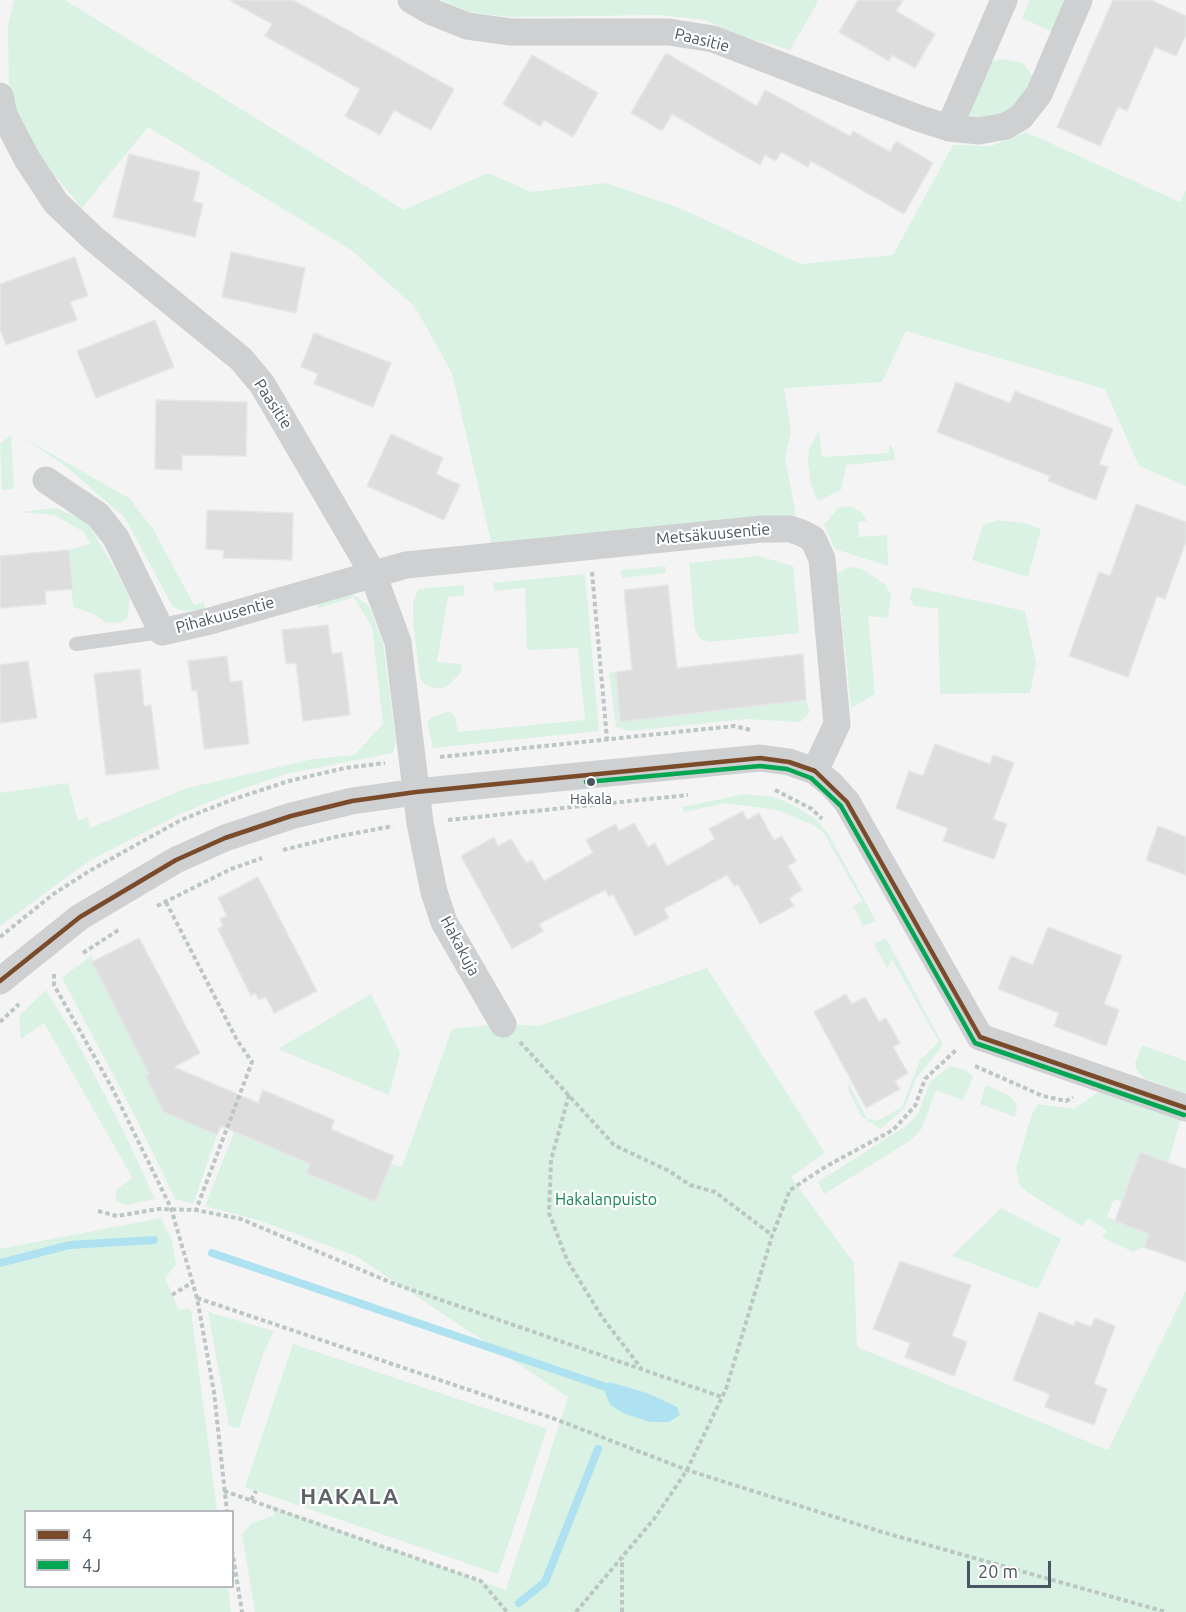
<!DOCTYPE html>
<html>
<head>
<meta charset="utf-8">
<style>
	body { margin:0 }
	#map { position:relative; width:1186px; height:1612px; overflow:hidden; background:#f4f4f4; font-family:Ubuntu,sans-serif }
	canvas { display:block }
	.legend { position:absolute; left:24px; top:1510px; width:210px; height:78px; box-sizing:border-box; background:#fff; border:2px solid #b7bbc0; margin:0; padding:8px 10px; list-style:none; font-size:18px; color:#4a5661 }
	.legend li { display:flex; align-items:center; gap:12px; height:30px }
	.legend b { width:30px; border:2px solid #b7bbc0 }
	.scale { position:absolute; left:967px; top:1561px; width:84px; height:27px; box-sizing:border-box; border:3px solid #4a5661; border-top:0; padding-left:8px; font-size:18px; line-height:21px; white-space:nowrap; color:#4a5661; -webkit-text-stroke:4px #fff; paint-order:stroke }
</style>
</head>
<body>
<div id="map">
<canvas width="1186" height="1612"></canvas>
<ul class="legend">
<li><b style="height:8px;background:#7a4b2a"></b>4</li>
<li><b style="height:8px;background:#00a651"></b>4J</li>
</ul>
<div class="scale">20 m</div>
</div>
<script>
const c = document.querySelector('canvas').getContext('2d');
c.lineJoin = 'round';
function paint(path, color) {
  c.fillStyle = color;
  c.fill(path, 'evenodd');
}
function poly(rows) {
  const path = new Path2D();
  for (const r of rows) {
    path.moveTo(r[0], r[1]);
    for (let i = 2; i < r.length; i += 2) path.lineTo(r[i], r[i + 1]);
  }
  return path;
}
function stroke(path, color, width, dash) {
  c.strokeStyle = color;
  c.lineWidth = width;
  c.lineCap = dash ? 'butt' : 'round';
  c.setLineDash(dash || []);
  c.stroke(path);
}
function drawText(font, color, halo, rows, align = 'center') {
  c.font = font + ' Ubuntu,sans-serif';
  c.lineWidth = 4.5;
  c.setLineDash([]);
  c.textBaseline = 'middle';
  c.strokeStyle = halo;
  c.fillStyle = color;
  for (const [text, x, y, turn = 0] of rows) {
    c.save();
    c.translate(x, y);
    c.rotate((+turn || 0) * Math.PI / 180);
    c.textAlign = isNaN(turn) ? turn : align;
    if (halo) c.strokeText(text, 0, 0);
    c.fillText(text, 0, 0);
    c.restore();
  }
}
const green = poly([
	[14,0,65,0,404,210,488,173,531,192,606,183,682,209,801,264,893,255,953,145,991,146,1026,132,1180,202,1186,190,1186,486,1139,466,1105,389,906,331,882,382,784,388,791,432,785,458,796,515,492,546,452,373,415,307,351,250,148,127,82,208,51,171,26,135,9,95,8,26],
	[441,0,819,0,790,50,741,36,705,20,659,15,512,17,468,12],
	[1030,0,1069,0,1055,33,1022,18],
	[1002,59,1023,63,1035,80,1015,112,974,120,970,113,989,63],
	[819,432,822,457,889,453,889,444,893,448,895,460,846,465,841,490,818,501,811,485,808,463,809,448],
	[11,435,14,489,2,490,0,444],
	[22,437,129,498,153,529,194,605,204,602,205,609,184,611,173,607,125,518,67,467],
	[850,506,861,512,867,521,858,522,859,537,887,535,888,566,835,549,824,525,838,508],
	[56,508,87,522,112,564,130,598,127,618,122,622,107,623,92,613,73,607,69,550,90,544,84,532,54,515,20,512],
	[998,520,1024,523,1041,529,1028,577,972,560,983,525],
	[758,556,793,566,799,633,708,642,699,638,695,629,689,563],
	[665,566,666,573,622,578,621,570],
	[849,567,862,569,885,584,891,595,888,618,868,616,875,694,851,708,837,574],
	[585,574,599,731,433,748,427,722,432,717,449,711,455,716,458,732,585,720,578,648,527,650,525,588,494,591,493,583],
	[463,585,465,595,448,597,437,662,461,664,462,671,449,685,440,689,427,686,420,679,413,621,413,601,419,589],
	[913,587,1025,611,1036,663,1030,693,940,694,938,609,914,606,910,599],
	[351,593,369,606,383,643,396,741,393,753,286,774,236,791,178,815,89,861,0,926,0,793,68,783,78,821,88,817,90,828,187,788,314,759,354,755,383,724,372,627,354,597,318,608,317,599],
	[616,672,621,722,806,700,810,712,800,722,746,719,630,731,616,727,609,673],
	[745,794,774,797,793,805,818,821,829,835,876,921,863,926,853,906,862,901,823,832,811,824,777,810,726,803,684,812,682,807],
	[886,938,943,1045,916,1079,904,1109,880,1129,861,1116,847,1087,849,1084,867,1119,879,1120,902,1107,920,1060,939,1042,892,959,887,968,874,944],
	[92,955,93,962,149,1074,145,1076,164,1112,217,1135,193,1204,175,1199,137,1120,62,978],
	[707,968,825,1153,791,1177,854,1263,857,1347,1108,1450,1186,1291,1186,1612,255,1612,242,1534,252,1523,275,1515,271,1506,506,1590,568,1397,356,1256,258,1220,205,1206,235,1130,244,1136,310,1164,375,1202,391,1164,402,1167,452,1029,503,1024,539,1026],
	[46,990,73,1034,122,1128,155,1199,126,1205,116,1201,116,1190,132,1177,44,1023,21,1039,19,1016],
	[371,994,400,1053,389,1095,278,1049],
	[1142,1045,1186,1061,1186,1094,1144,1078,1136,1069,1135,1063],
	[950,1066,966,1070,973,1077,963,1100,936,1090,922,1128,913,1139,824,1194,818,1182,906,1126,918,1114,930,1082],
	[986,1085,1010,1096,1017,1105,1015,1117,980,1104],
	[1100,1091,1182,1115,1166,1170,1156,1158,1140,1152,1122,1202,1114,1199,1107,1217,1149,1234,1144,1247,1133,1252,1102,1237,1107,1231,1088,1218,1082,1226,1027,1192,1019,1184,1016,1168,1032,1114,1038,1104,1074,1109],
	[1001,1208,1061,1239,1038,1289,952,1256],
	[161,1218,172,1240,176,1265,165,1278,179,1310,187,1308,191,1310,217,1511,26,1512,26,1586,228,1587,231,1612,0,1612,0,1249],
	[208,1312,274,1331,263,1354,239,1428,229,1426],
	[293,1344,547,1429,498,1574,245,1487]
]);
const water = poly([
	[609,1382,647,1393,677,1407,680,1415,669,1422,650,1422,625,1414,610,1405,604,1390]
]);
const stream = poly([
	[212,1253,606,1387],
	[0,1263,70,1245,154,1240],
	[519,1603,545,1582,598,1449]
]);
const building = poly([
	[229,0,293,0,454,89,431,130,394,110,380,135,345,116,360,89,265,36,272,24,229,0],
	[858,0,903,0,896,11,935,34,915,68,892,55,889,61,839,32,858,0],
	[1113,0,1151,0,1186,16,1186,35,1176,56,1155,47,1127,111,1118,107,1100,146,1057,127,1113,0],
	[666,53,757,106,765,90,850,136,853,131,890,152,896,141,933,163,904,214,811,161,808,167,781,152,776,161,765,155,760,165,672,114,662,131,631,113,666,53],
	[532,55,598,93,573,137,544,120,540,126,503,104,532,55],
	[129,154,200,172,193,201,203,204,195,237,113,217,129,154],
	[231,252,305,268,296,313,222,297,231,252],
	[75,257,88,296,70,302,77,320,6,345,0,329,0,284,75,257],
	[155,320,174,367,96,398,77,351,155,320],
	[314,333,391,363,373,407,314,384,318,374,301,367,314,333],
	[956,382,1010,403,1015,391,1113,429,1099,464,1108,467,1096,500,1048,481,1050,476,937,432,956,382],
	[156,400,247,402,246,456,182,455,182,470,155,469,156,400],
	[391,434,443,458,436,474,460,485,444,520,367,486,391,434],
	[1136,504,1186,522,1186,541,1165,599,1157,596,1128,677,1069,656,1099,572,1110,576,1136,504],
	[207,510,293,513,292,560,223,558,224,550,206,549,207,510],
	[69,550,73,589,45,591,46,604,0,608,0,556,69,550],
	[668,585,677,668,803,654,806,700,620,722,616,672,632,670,624,590,668,585],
	[328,625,332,654,342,652,350,715,303,721,296,663,286,664,282,630,328,625],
	[227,656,230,682,242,681,249,744,204,749,197,690,192,691,188,661,227,656],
	[28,661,37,718,0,723,0,665,28,661],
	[140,669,144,706,151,705,159,769,106,775,94,674,140,669],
	[935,744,990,764,993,755,1014,763,993,819,1007,824,994,859,943,841,948,828,896,808,909,771,923,776,935,744],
	[743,811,747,820,759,813,774,840,782,836,796,861,788,866,802,890,789,898,794,906,760,924,738,884,734,886,727,875,664,909,669,918,635,936,613,894,609,896,605,890,539,924,543,931,512,949,461,856,494,837,498,846,511,839,526,863,532,860,544,881,593,853,586,840,616,824,619,831,634,823,648,847,655,843,667,866,715,839,709,829,743,811],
	[1158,826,1186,837,1186,875,1146,860,1158,826],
	[258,877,317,991,274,1013,266,997,259,1000,255,993,251,996,218,929,223,926,220,919,227,916,218,898,258,877],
	[1048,927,1122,956,1104,1004,1119,1010,1106,1046,1054,1026,1059,1013,998,989,1011,956,1033,965,1048,927],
	[139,938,200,1053,174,1067,258,1103,263,1090,334,1120,331,1129,394,1156,375,1202,306,1173,310,1164,221,1126,217,1135,164,1112,145,1076,149,1074,92,962,139,938],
	[846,994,852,1004,865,997,879,1022,886,1018,900,1043,893,1047,908,1073,895,1081,900,1089,866,1108,814,1012,846,994],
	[1140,1152,1186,1169,1186,1262,1144,1247,1149,1234,1115,1221,1140,1152],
	[900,1261,971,1285,952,1336,967,1342,954,1376,905,1357,910,1343,873,1329,900,1261],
	[1039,1312,1074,1326,1076,1321,1091,1327,1095,1318,1115,1326,1094,1384,1107,1389,1094,1425,1045,1407,1050,1394,1013,1380,1039,1312]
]);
const path = poly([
	[592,572,607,739],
	[440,757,734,726,751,730],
	[775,790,812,809,822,819],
	[448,820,688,795],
	[283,850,335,837,393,826],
	[166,902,237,1040,252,1062,196,1210],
	[157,906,231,869,262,858],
	[0,937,52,895,91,870,181,820,231,800,289,781,345,768,385,763],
	[83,953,120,929],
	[54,974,54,985,112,1088,171,1208,197,1298,214,1392,227,1512],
	[0,1022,19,1004],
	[520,1042,614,1145,669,1171,690,1185,715,1192,772,1235],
	[975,1066,1043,1096,1066,1101,1073,1097],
	[569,1095,551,1160,549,1213,567,1260,602,1317,641,1368],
	[98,1211,117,1216,158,1209,196,1210,241,1219,392,1283,722,1397],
	[172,1295,193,1282],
	[197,1298,555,1419,687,1470,882,1532,1166,1612],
	[224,1491,481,1581,507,1612],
	[251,1500,256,1491],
	[232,1550,242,1612],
	[576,1612,654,1519,687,1470,726,1389,772,1236,790,1190,825,1167,893,1130,915,1106,925,1079,956,1050],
	[622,1612,622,1558]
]);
const lane = poly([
	[76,644,162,632]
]);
const street = poly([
	[411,0,432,12,467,26,511,32,669,32,713,39,918,118,949,128,979,131,1006,126,1021,117,1039,94,1079,0],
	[0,96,4,115,27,159,56,203,94,239,241,359,262,384,372,572,398,642,420,823,434,892,444,922,503,1024],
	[949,128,1004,0],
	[46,480,98,515,116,538,162,632,210,621,406,565,762,529,790,529,802,533,813,539,822,559,837,724,815,771],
	[0,981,80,917,176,860,225,838,291,816,352,801,416,792,760,758,789,762,815,771,832,785,847,802,980,1037,1186,1108]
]);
const bus1 = poly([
	[0,981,80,917,176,860,225,838,291,816,352,801,416,792,760,758,789,762,815,771,847,802,980,1037,1186,1108]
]);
const bus2 = poly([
	[586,782,760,766,787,769,811,778,841,806,975,1043,1184,1115]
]);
const markers = [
	[591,782,5,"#4a5661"]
];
const busNames = [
	["Hakala",591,799]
];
const streetNames = [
	["Paasitie",702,40,14],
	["Paasitie",273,404,57],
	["Metsäkuusentie",713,534,-5],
	["Pihakuusentie",225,615,-15],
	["Hakakuja",460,946,62]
];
const parkNames = [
	["Hakalanpuisto",606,1200]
];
const districtNames = [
	["HAKALA",350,1497]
];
paint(green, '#d9f2e3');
paint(water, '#aee2f0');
stroke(stream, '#aee2f0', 8);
paint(building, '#ddddde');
stroke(building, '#e5e6e7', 1.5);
stroke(path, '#bcc7c4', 4, [4.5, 3]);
stroke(lane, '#ced0d2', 14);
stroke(street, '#ced0d2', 27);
stroke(bus1, '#7a4b2a', 4.5);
stroke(bus2, '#00a651', 4.5);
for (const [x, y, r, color] of markers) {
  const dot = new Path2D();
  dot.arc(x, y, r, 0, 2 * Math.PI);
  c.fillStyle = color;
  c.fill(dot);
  stroke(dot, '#fff', 2);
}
drawText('14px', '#4a5661', '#fff', busNames);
drawText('16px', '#4a5661', '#fff', streetNames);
drawText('16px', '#17864f', '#fff', parkNames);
c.letterSpacing = '1.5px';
drawText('bold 22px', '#5f6368', '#fff', districtNames);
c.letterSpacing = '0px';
</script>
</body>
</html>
